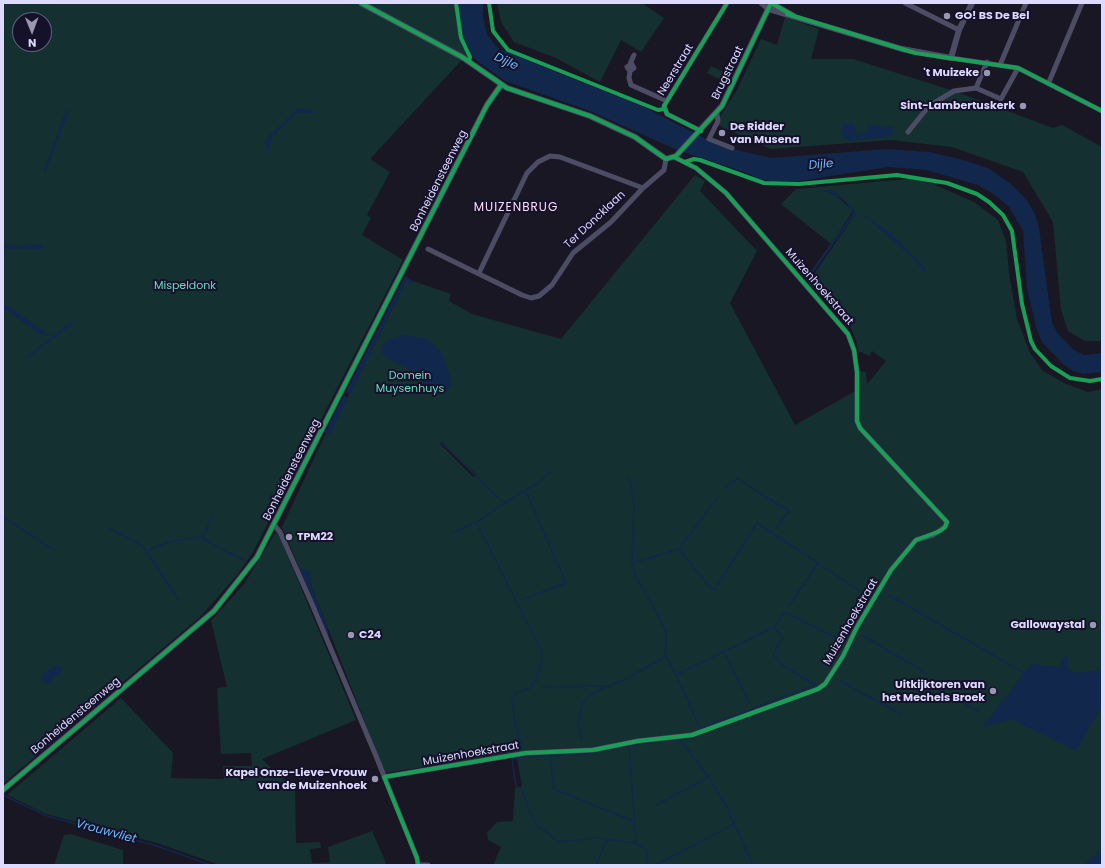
<!DOCTYPE html>
<html>
<head>
<meta charset="utf-8">
<style>
	body { margin:0 }
	#map { position:relative; width:1105px; height:868px; overflow:hidden; background:#191724; font-family:Poppins,sans-serif }
	canvas { display:block }
	.frame { position:absolute; inset:0; border:4px solid #dedaff; pointer-events:none }
	.north { position:absolute; left:12px; top:12px; width:40px; height:40px; box-sizing:border-box; background:#15112a; border:1px solid #65617f; border-radius:50%; rotate:179deg; font-size:11px; font-weight:700; line-height:16px; text-align:center; color:#dedaff }
	.north::after { content:''; display:block; margin:auto; width:14px; height:18px; background:#9996b2; clip-path:polygon(50% 0,100% 100%,50% 72%,0 100%) }
</style>
</head>
<body>
<div id="map">
<canvas width="1105" height="868"></canvas>
<div class="frame"></div>
<div class="north">N</div>
</div>
<script>
const c = document.querySelector('canvas').getContext('2d');
c.lineJoin = 'round';
function paint(path, color) {
  c.fillStyle = color;
  c.fill(path, 'evenodd');
}
function poly(rows) {
  const path = new Path2D();
  for (const r of rows) {
    path.moveTo(r[0], r[1]);
    for (let i = 2; i < r.length; i += 2) path.lineTo(r[i], r[i + 1]);
  }
  return path;
}
function stroke(path, color, width, dash) {
  c.strokeStyle = color;
  c.lineWidth = width;
  c.lineCap = dash ? 'butt' : 'round';
  c.setLineDash(dash || []);
  c.stroke(path);
}
function drawText(font, color, halo, rows, align = 'center') {
  c.font = font + ' Poppins,sans-serif';
  c.lineWidth = 4;
  c.setLineDash([]);
  c.textBaseline = 'middle';
  c.strokeStyle = halo;
  c.fillStyle = color;
  for (const [text, x, y, turn = 0] of rows) {
    c.save();
    c.translate(x, y);
    c.rotate((+turn || 0) * Math.PI / 180);
    c.textAlign = isNaN(turn) ? turn : align;
    if (halo) c.strokeText(text, 0, 0);
    c.fillText(text, 0, 0);
    c.restore();
  }
}
const green = poly([
	[3,3,458,3,461,32,471,54,460,62,370,159,390,172,367,215,371,218,362,235,403,260,253,552,238,574,201,616,3,784],
	[20,20,44,20,44,44,20,44],
	[497,3,642,3,664,18,641,52,621,40,600,82,556,58,514,42,501,22],
	[785,17,819,29,811,59,853,59,954,91,1053,128,1062,125,1102,147,1102,341,1085,341,1068,331,1061,310,1053,222,1023,172,952,147,891,140,771,149,715,124,736,92,761,39,777,45],
	[711,66,730,75,727,83,707,73],
	[695,175,705,181,700,191,757,251,730,303,795,425,859,389,860,371,866,372,867,384,886,361,872,351,870,356,858,351,856,340,850,326,808,283,854,216,855,211,839,195,830,190,823,190,835,195,853,211,831,244,781,204,796,189,907,179,924,180,974,202,998,220,1006,241,1009,273,1017,319,1030,353,1043,371,1066,384,1088,392,1102,389,1102,865,493,865,501,847,488,840,487,833,497,822,513,821,515,788,522,786,516,753,385,773,312,588,309,572,300,570,282,527,325,435,330,433,406,281,412,283,413,281,451,294,449,301,472,314,561,339],
	[442,441,452,453,477,475,473,477,440,444],
	[276,532,279,535,356,720,262,759,295,790,296,843,320,842,321,848,310,849,312,863,330,862,328,847,372,831,386,863,383,865,217,864,157,843,46,814,7,795,121,698,173,753,171,778,224,779,223,766,252,766,251,753,221,754,217,688,227,687,211,621,244,584],
	[71,834,123,850,123,865,54,865,64,835]
]);
const water = poly([
	[458,3,483,3,483,17,487,34,499,50,508,51,551,70,636,103,720,146,772,158,886,149,929,152,960,159,988,168,1011,184,1026,199,1035,214,1039,228,1052,323,1058,334,1074,350,1084,355,1102,353,1102,372,1084,374,1073,371,1063,364,1042,342,1036,327,1027,288,1023,231,1009,207,995,195,978,185,926,170,888,167,800,181,770,181,758,179,750,174,677,150,590,111,505,81,477,61,471,54,461,32],
	[301,108,314,111,316,113,297,113,272,137,269,150,266,150,265,141,268,137,297,109],
	[66,110,69,111,45,173,43,172],
	[843,123,855,124,855,131,860,134,867,131,867,125,893,127,893,133,887,137,850,141,845,139,842,134,841,129],
	[823,190,830,190,839,195,851,206,856,213,807,281,805,279,853,213,845,202,835,195],
	[861,213,892,234,928,271,925,272,906,252],
	[3,243,17,246,40,244,43,245,43,249,7,249,3,248],
	[405,276,413,281,412,284,406,281,350,395,346,392],
	[3,303,48,334,49,337,38,333,3,308],
	[73,320,74,321,65,330,29,357,26,357],
	[402,335,426,338,441,352,451,379,450,388,446,391,438,391,429,389,411,371,387,358,382,353,382,346,387,340],
	[344,395,348,398,330,434,326,435,325,433],
	[304,569,309,572,310,575,312,588,327,626,329,636,327,637,300,570],
	[1064,656,1068,656,1068,670,1079,673,1102,669,1102,706,1076,751,1011,719,982,727,1031,664,1059,667],
	[56,665,62,668,61,674,55,676,50,684,44,683,41,679,41,675],
	[1102,852,1102,865,1085,865,1090,858]
]);
const stream = poly([
	[441,442,504,503,525,491,527,494,566,583,521,600],
	[725,489,738,478,753,489,789,511,776,528],
	[525,491,541,481,552,471],
	[3,517,54,550],
	[477,522,502,505],
	[108,528,143,546,178,599],
	[452,533,476,522,542,652,540,668,535,681,530,688,516,693,512,699,515,723,521,747],
	[203,540,212,515],
	[679,549,718,497],
	[149,550,169,542,200,537,245,561],
	[632,563,679,549,712,590,715,589,757,523,818,563],
	[889,595,1024,673],
	[789,606,818,563,861,592],
	[862,635,926,673],
	[724,652,749,703],
	[665,655,676,675,774,627,785,612,837,638],
	[676,675,699,725,702,728,815,685,784,666,773,654,783,638,774,627],
	[840,681,901,714],
	[930,684,978,711],
	[543,687,605,686],
	[672,740,681,741,705,772,726,805,753,865],
	[582,741,578,722,583,703,592,694,627,678,660,660,665,655,666,649,666,634,660,619,636,577,632,563,634,501,629,477],
	[629,745,582,754,550,756,554,789,633,821],
	[545,756,529,756,512,759,516,786,523,791,528,809,539,828,546,831,558,842,595,838,636,843,647,850,647,865],
	[3,795,47,816,157,846,211,865],
	[655,806,709,777],
	[636,843,629,745,652,742],
	[596,865,607,840],
	[656,865,734,824]
]);
const minor = poly([
	[761,3,768,9],
	[905,3,959,30],
	[951,58,1018,68,1102,111],
	[987,62,976,88,1001,99,1018,68],
	[630,64,634,55],
	[1000,65,1026,3],
	[630,71,634,68,632,64,627,67,630,71,629,78,631,85,667,101],
	[1049,82,1082,3],
	[717,114,718,121,709,139,732,148],
	[701,131,667,114,664,106,727,3],
	[908,132,929,106,954,91,976,88],
	[428,249,522,295,531,298,539,296,552,285,573,253,611,222,643,188,664,170,666,159],
	[479,273,527,173,538,162,550,156,560,157,643,188],
	[274,525,280,532,312,604,376,756,417,858,418,865],
	[384,777,526,753,593,750,638,741,692,735,818,689,825,684,843,656,857,627,891,570,916,540,933,535,945,527,947,522,860,428,857,421,857,372,854,350,848,334,726,193,696,168,674,157],
	[420,865,428,865]
]);
const tertiary = poly([
	[361,3,462,57,507,88,590,116,635,137,666,159,676,156,722,106,771,3,794,16],
	[768,9,902,49,951,58,959,30,972,3],
	[3,790,214,611,257,557,487,105,501,85]
]);
const cycleway = poly([
	[361,3,462,57,507,88,590,116,635,137,666,159,676,156,722,106,771,3,794,16],
	[456,3,461,38,470,57,469,62],
	[489,3,493,31,508,50,658,110,664,109],
	[787,14,915,53,1018,68,1102,111],
	[701,131,667,114,664,106,727,3],
	[685,162,694,159,700,160,764,183,799,184,897,175,947,183,977,194,989,202,1003,215,1012,231,1022,304,1031,341,1035,349,1051,366,1070,378,1090,381,1102,379],
	[3,790,214,611,257,557,487,105,501,85],
	[418,865,417,858,384,777,526,753,593,750,638,741,692,735,818,689,825,684,843,656,857,627,891,570,916,540,940,531,945,527,947,522,860,428,857,421,857,372,854,350,848,334,726,193,696,168,674,157]
]);
const markers = [
	[947,16,4,"#9996b2"],
	[987,73,4,"#9996b2"],
	[1023,106,4,"#9996b2"],
	[722,133,4,"#9996b2"],
	[289,537,4,"#9996b2"],
	[1093,625,4,"#9996b2"],
	[351,635,4,"#9996b2"],
	[993,691,4,"#9996b2"],
	[375,779,4,"#9996b2"]
];
const poiNames = [
	["GO! BS De Bel",955,16,"left"],
	["'t Muizeke",979,73],
	["Sint-Lambertuskerk",1015,106],
	["De Ridder",730,127,"left"],
	["van Musena",730,140,"left"],
	["TPM22",297,537,"left"],
	["Gallowaystal",1085,625],
	["C24",359,635,"left"],
	["Uitkijktoren van",985,685],
	["het Mechels Broek",985,698],
	["Kapel Onze-Lieve-Vrouw",367,773],
	["van de Muizenhoek",367,786]
];
const streetNames = [
	["Neerstraat",676,70,-59],
	["Brugstraat",728,73,-64],
	["Bonheidensteenweg",439,181,-63],
	["Ter Doncklaan",595,220,-43],
	["Muizenhoekstraat",819,287,49],
	["Bonheidensteenweg",292,470,-63],
	["Muizenhoekstraat",851,622,-60],
	["Bonheidensteenweg",76,716,-40],
	["Muizenhoekstraat",471,754,-10]
];
const parkNames = [
	["Mispeldonk",185,286],
	["Domein",410,376],
	["Muysenhuys",410,389]
];
const waterNames = [
	["Dijle",506,62,26],
	["Dijle",821,165,-5],
	["Vrouwvliet",106,832,15]
];
const neighbourhoodNames = [
	["MUIZENBRUG",516,208]
];
paint(green, '#153030');
paint(water, '#11274b');
stroke(stream, '#11274b', 1.5);
stroke(minor, '#4d4c65', 5);
stroke(tertiary, '#4d4c65', 6);
stroke(cycleway, '#1a9f57', 4);
for (const [x, y, r, color] of markers) {
  const dot = new Path2D();
  dot.arc(x, y, r, 0, 2 * Math.PI);
  c.fillStyle = color;
  c.fill(dot);
  stroke(dot, '#15112a', 1.5);
}
drawText('bold 11px', '#dedaff', '#15112a', poiNames, 'right');
drawText('11px', '#dedaff', '#15112a', streetNames);
drawText('11px', '#66dfbf', '#15112a', parkNames);
drawText('italic 12px', '#6abbfd', '#15112a', waterNames);
c.letterSpacing = '1px';
drawText('12px', '#ffdcf3', '#15112a', neighbourhoodNames);
c.letterSpacing = '0px';
</script>
</body>
</html>
